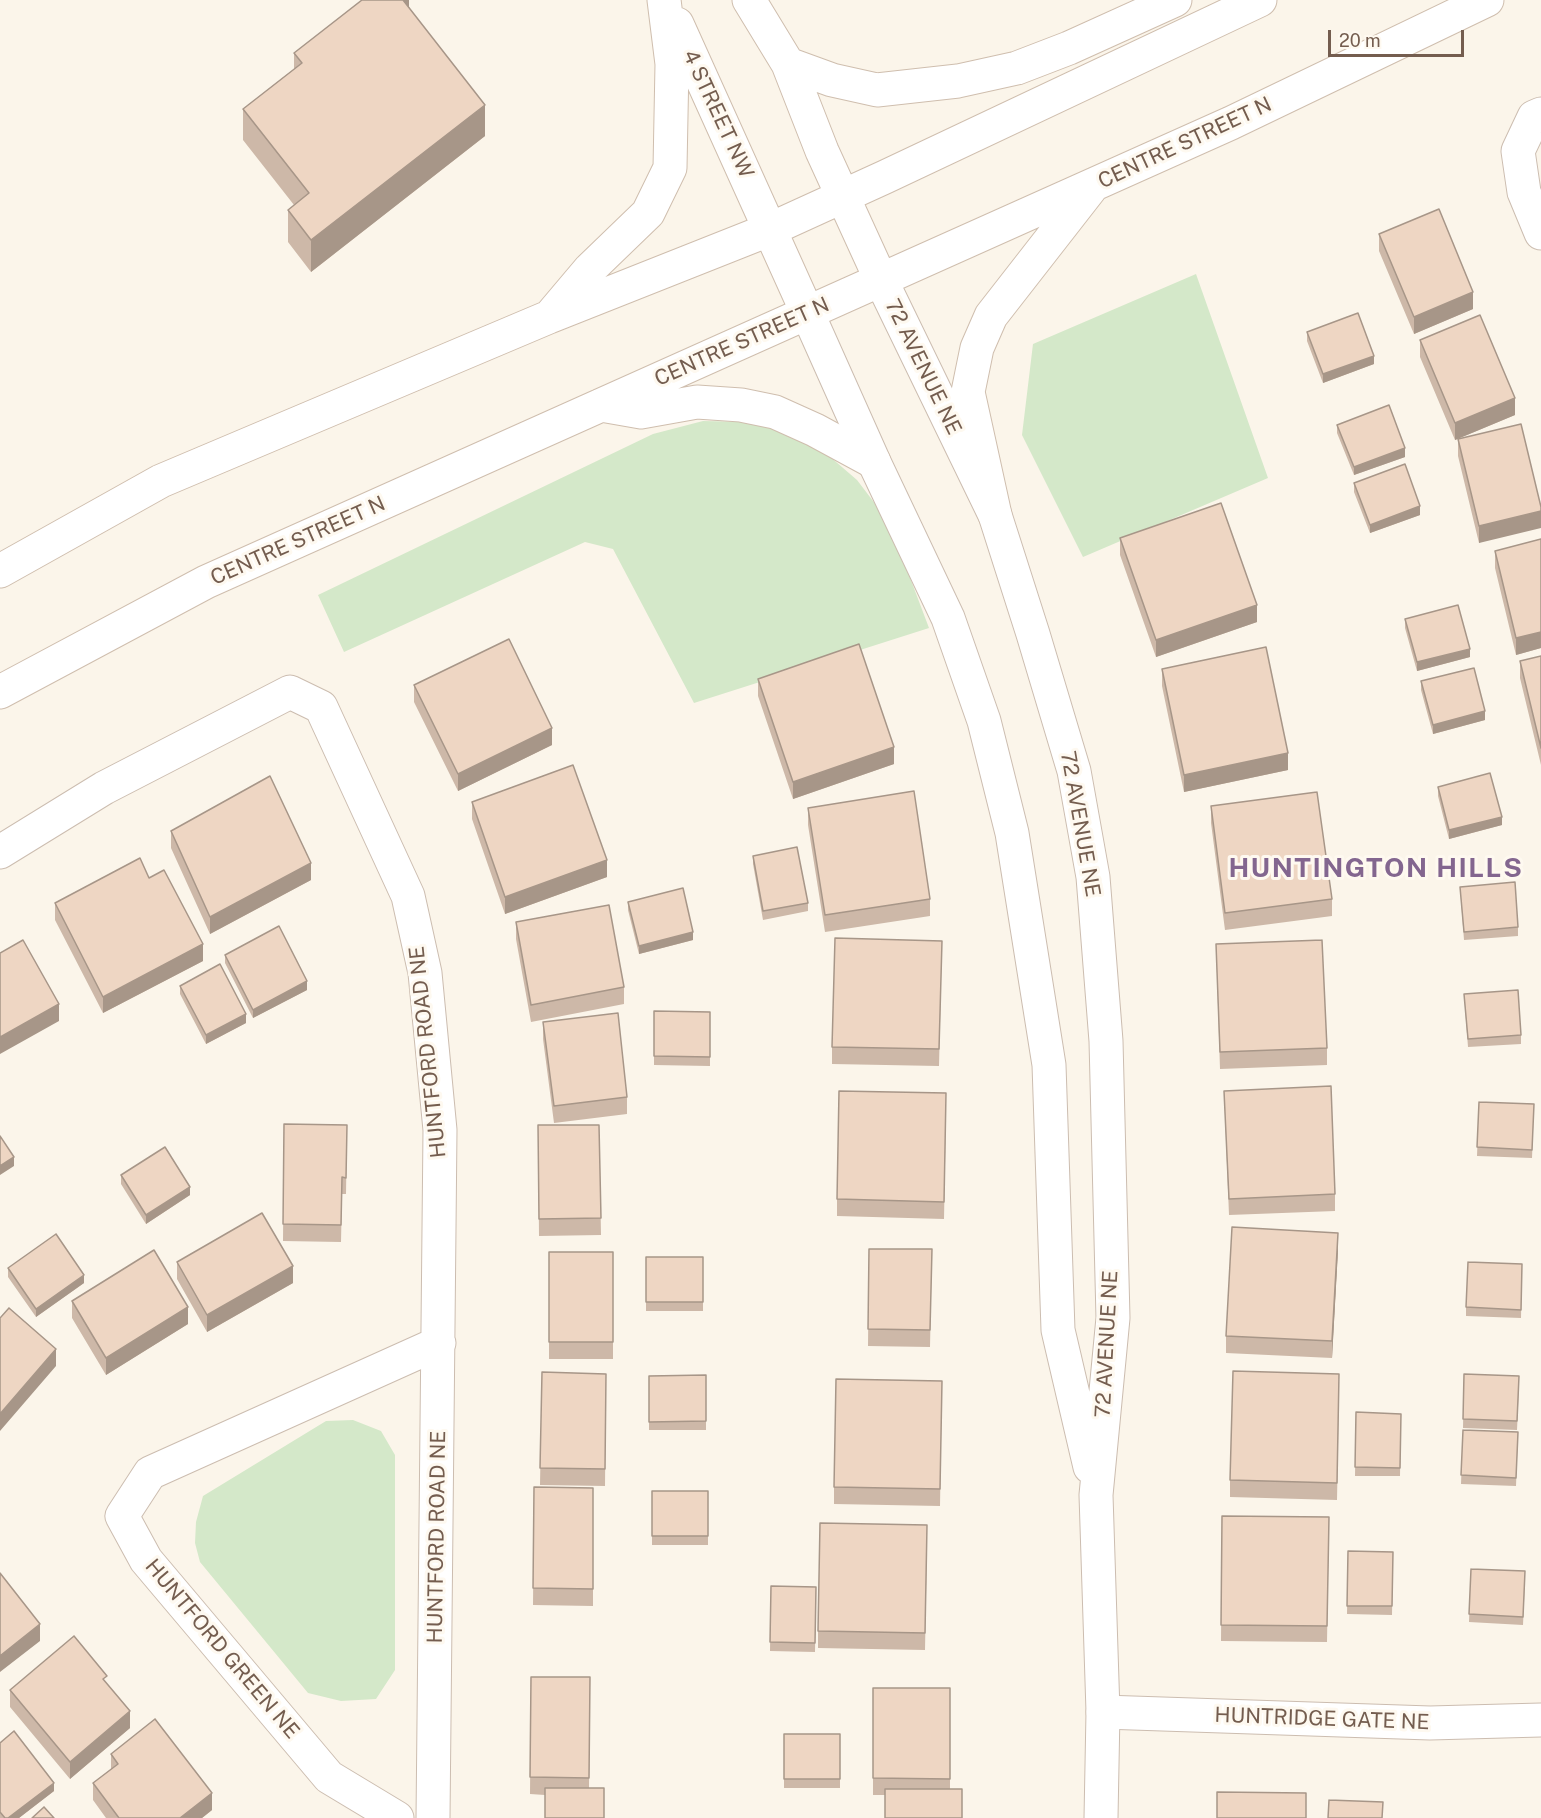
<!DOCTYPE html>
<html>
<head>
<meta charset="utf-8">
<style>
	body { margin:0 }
	#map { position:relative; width:1541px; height:1818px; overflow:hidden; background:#fbf5ea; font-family:"Public Sans",sans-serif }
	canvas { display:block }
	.scale { position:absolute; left:1328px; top:30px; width:136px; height:27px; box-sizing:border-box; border:3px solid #745d4f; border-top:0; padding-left:8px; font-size:18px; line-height:21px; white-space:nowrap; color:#745d4f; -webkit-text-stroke:4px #fef9f0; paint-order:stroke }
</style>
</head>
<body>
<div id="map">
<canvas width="1541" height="1818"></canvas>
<div class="scale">20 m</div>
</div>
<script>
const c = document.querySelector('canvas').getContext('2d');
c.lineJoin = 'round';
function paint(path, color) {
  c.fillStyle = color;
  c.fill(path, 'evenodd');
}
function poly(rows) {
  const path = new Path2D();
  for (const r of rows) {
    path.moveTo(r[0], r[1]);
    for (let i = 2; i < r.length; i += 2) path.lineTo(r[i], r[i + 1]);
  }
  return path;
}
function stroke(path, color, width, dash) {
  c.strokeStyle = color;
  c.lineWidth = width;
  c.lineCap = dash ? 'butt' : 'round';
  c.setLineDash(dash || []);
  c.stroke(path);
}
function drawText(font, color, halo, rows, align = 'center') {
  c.font = font + ' "Public Sans",sans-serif';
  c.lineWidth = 6;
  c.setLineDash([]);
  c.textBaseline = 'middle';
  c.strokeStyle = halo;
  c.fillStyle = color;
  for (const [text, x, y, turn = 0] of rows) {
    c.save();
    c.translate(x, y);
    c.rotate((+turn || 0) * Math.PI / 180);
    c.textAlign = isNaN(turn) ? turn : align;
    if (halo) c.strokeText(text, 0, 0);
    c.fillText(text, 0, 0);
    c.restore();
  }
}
const green = poly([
	[1196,274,1268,478,1083,557,1022,435,1033,344],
	[703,421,749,422,788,433,814,443,857,480,889,522,929,628,694,703,613,549,585,542,344,652,318,595,653,434],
	[353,1420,381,1431,395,1455,395,1670,376,1699,341,1701,308,1693,200,1562,195,1543,196,1522,203,1496,326,1421]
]);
const minor = poly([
	[1541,114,1534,117,1518,151,1524,192,1541,233],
	[0,852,104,788,290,692,321,707,408,896,425,973,440,1130,433,1818],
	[1103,1712,1430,1723,1541,1720],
	[397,1818,329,1777,146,1560,122,1516,150,1473,439,1343]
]);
const tertiary = poly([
	[881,280,995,515,1033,634,1074,771,1093,877,1106,1041,1113,1318,1096,1495,1103,1712,1101,1818],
	[807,312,874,462,948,618,984,721,1012,833,1049,1065,1058,1330,1090,1467]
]);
const secondary = poly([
	[749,0,788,64,822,151,881,280],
	[677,24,807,312],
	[788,64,832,80,877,90,958,81,1017,68,1069,48,1175,0],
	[552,314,590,269,648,213,670,168,672,64,664,0],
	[601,405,641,412,697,402,741,405,775,412,815,430,874,462],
	[995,515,968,392,977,348,991,316,1090,189],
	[0,571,161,481,549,317,771,229,885,177,1260,0],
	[0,692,206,582,1231,123,1487,0]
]);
const wall = poly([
	[409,0,409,7,485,136,311,272,288,242,288,210,294,205,243,140,243,109,294,69,294,53],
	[1379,234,1473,309,1414,334,1379,251],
	[1307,332,1374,364,1323,383,1307,341],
	[1420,340,1515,415,1455,440,1420,357],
	[1337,425,1405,457,1354,475,1337,433],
	[1458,439,1541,507,1479,543,1458,456],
	[1354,483,1420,515,1370,533,1354,492],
	[1120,538,1257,622,1156,657,1120,555],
	[1541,539,1541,648,1516,655,1495,568,1495,551],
	[1405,619,1470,657,1417,671,1405,628],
	[1541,656,1541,765,1520,678,1520,661],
	[1162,669,1288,770,1184,792,1162,686],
	[758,679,894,764,793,799,758,696],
	[1421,681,1485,720,1433,734,1421,690],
	[414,685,552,745,458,791,414,702],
	[1438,787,1502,825,1449,839,1438,796],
	[472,802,607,877,505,914,472,819],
	[1211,806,1332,899,1332,916,1225,930,1211,823],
	[808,808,930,899,930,916,825,932,808,825],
	[171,831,311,880,210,934,171,848],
	[753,856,808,903,808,911,763,920,753,864],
	[149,878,203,961,103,1013,55,920,55,903],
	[1460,887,1518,927,1518,936,1464,940],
	[628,902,693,940,639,954,628,910],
	[516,922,624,987,624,1004,531,1022,516,939],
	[942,941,939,1066,832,1064,832,1047],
	[1216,944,1327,1048,1327,1065,1220,1069],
	[225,955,307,990,253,1018,225,963],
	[180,986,246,1023,206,1044,180,994],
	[1464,994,1521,1035,1521,1044,1468,1047],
	[654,1011,710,1012,710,1066,654,1065],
	[543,1022,627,1097,627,1114,554,1123,543,1039],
	[1224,1091,1335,1194,1335,1211,1229,1215],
	[1479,1102,1534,1104,1532,1158,1477,1156],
	[946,1110,944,1219,837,1216,837,1199],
	[284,1124,347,1125,346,1194,342,1194,341,1242,283,1241],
	[538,1125,599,1125,601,1235,539,1236],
	[121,1175,190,1195,146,1224,121,1184],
	[869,1249,932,1249,930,1347,868,1346],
	[1338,1250,1332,1358,1226,1353,1226,1336],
	[549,1252,613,1252,613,1359,549,1359],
	[646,1257,703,1257,703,1311,646,1311],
	[177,1262,293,1283,207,1332,177,1279],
	[1522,1264,1521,1318,1466,1316,1466,1307],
	[8,1268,84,1283,36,1317,8,1277],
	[72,1301,188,1324,106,1375,72,1318],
	[542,1372,606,1374,605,1486,540,1485],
	[1464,1374,1519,1385,1517,1430,1463,1428],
	[706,1375,706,1430,649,1430,649,1376],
	[942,1381,940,1506,834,1504,834,1487],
	[1339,1391,1337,1500,1230,1497,1230,1480],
	[1356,1412,1401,1414,1400,1476,1355,1476],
	[1463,1430,1518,1432,1516,1486,1461,1484],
	[534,1487,593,1488,593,1606,533,1605],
	[652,1491,708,1491,708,1545,652,1545],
	[1222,1516,1329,1517,1327,1642,1221,1641],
	[927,1542,925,1650,818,1648,818,1631],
	[1348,1551,1393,1552,1392,1615,1347,1614],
	[1471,1569,1525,1580,1523,1625,1469,1622],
	[771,1586,816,1587,815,1652,770,1651],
	[531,1677,590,1677,589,1788,545,1795,530,1794],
	[107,1684,130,1728,70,1779,10,1707,10,1690],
	[873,1688,950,1688,950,1789,885,1795,873,1795],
	[784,1734,840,1734,840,1788,784,1788],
	[0,1743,54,1791,19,1818,0,1818],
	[111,1754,212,1810,202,1818,106,1818,93,1800,93,1783,111,1769]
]);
const shadedWall = poly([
	[398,0,409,0,409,17],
	[485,105,485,136,311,272,311,240],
	[1473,292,1473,309,1414,334,1414,317],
	[1374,356,1374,364,1323,383,1323,374],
	[1515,398,1515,415,1455,440,1455,423],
	[1405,448,1405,457,1354,475,1354,467],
	[1420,506,1420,515,1370,533,1370,525],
	[1541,511,1541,528,1479,543,1479,526],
	[1257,605,1257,622,1156,657,1156,640],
	[1541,632,1541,648,1516,655,1516,638],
	[1470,649,1470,657,1417,671,1417,662],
	[1485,711,1485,720,1433,734,1433,725],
	[552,728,552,745,458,791,458,774],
	[894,747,894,764,793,799,793,782],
	[1288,753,1288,770,1184,792,1184,775],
	[1502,817,1502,825,1449,839,1449,830],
	[607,860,607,877,505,914,505,897],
	[311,863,311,880,210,934,210,917],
	[693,932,693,940,639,954,639,946],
	[203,944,203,961,103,1013,103,997],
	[307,981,307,990,253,1018,253,1010],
	[59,1004,59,1021,0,1054,0,1037],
	[246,1014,246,1023,206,1044,206,1035],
	[14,1157,14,1166,0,1175,0,1166],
	[190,1187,190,1195,146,1224,146,1215],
	[1338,1233,1338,1250,1332,1358,1332,1341],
	[293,1266,293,1283,207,1332,207,1315],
	[84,1275,84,1283,36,1317,36,1309],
	[188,1307,188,1324,106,1375,106,1358],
	[56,1349,56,1366,0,1431,0,1414],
	[40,1624,40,1641,0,1672,0,1656],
	[130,1711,130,1728,70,1779,70,1762],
	[54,1783,54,1791,19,1818,8,1818],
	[212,1793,212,1810,202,1818,180,1818]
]);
const building = poly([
	[362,0,403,0,485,105,311,240,288,210,309,193,243,109,302,63,294,53,362,0],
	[1439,209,1473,292,1414,317,1379,234,1439,209],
	[1358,313,1374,356,1323,374,1307,332,1358,313],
	[1480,315,1515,398,1455,423,1420,340,1480,315],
	[1389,405,1405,448,1354,467,1337,425,1389,405],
	[1521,424,1541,507,1541,511,1479,526,1458,439,1521,424],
	[1405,464,1420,506,1370,525,1354,483,1405,464],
	[1221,503,1257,605,1156,640,1120,538,1221,503],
	[1541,539,1541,632,1516,638,1495,551,1541,539],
	[1458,605,1470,649,1417,662,1405,619,1458,605],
	[509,639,552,728,458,774,414,685,509,639],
	[859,644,894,747,793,782,758,679,859,644],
	[1266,647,1288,753,1184,775,1162,669,1266,647],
	[1541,656,1541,748,1520,661,1541,656],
	[1474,668,1485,711,1433,725,1421,681,1474,668],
	[573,765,607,860,505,897,472,802,573,765],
	[1490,773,1502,817,1449,830,1438,787,1490,773],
	[270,776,311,863,210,917,171,831,270,776],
	[914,791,930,899,825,915,808,808,914,791],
	[1317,792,1332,899,1225,913,1211,806,1317,792],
	[797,847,808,903,763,911,753,856,797,847],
	[140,858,149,878,164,870,203,944,103,997,55,903,140,858],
	[1515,882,1518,927,1464,932,1460,887,1515,882],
	[683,888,693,932,639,946,628,902,683,888],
	[609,905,624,987,531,1005,516,922,609,905],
	[279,926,307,981,253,1010,225,955,279,926],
	[835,938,942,941,939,1049,832,1047,835,938],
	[23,940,59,1004,0,1037,0,953,23,940],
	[1322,940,1327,1048,1220,1052,1216,944,1322,940],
	[220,964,246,1014,206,1035,180,986,220,964],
	[1518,990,1521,1035,1468,1039,1464,994,1518,990],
	[654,1011,710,1012,710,1057,654,1056,654,1011],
	[618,1013,627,1097,554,1106,543,1022,618,1013],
	[1331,1086,1335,1194,1229,1199,1224,1091,1331,1086],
	[839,1091,946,1093,944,1202,837,1199,839,1091],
	[1479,1102,1534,1104,1532,1150,1477,1147,1479,1102],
	[284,1124,347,1125,346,1178,342,1177,341,1225,283,1224,284,1124],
	[538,1125,599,1125,601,1218,539,1219,538,1125],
	[0,1136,14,1157,0,1166,0,1136],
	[165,1147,190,1187,146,1215,121,1175,165,1147],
	[262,1213,293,1266,207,1315,177,1262,262,1213],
	[1232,1227,1338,1233,1332,1341,1226,1336,1232,1227],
	[56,1234,84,1275,36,1309,8,1268,56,1234],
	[869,1249,932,1249,930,1330,868,1329,869,1249],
	[154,1250,188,1307,106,1358,72,1301,154,1250],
	[549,1252,613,1252,613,1342,549,1342,549,1252],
	[646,1257,703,1257,703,1302,646,1302,646,1257],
	[1468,1262,1522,1264,1521,1310,1466,1307,1468,1262],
	[9,1308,56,1349,0,1414,0,1318,9,1308],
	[1233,1371,1339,1374,1337,1483,1230,1480,1233,1371],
	[542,1372,606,1374,605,1469,540,1468,542,1372],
	[1464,1374,1519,1376,1517,1421,1463,1419,1464,1374],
	[706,1375,706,1421,649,1422,649,1376,706,1375],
	[836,1379,942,1381,940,1489,834,1487,836,1379],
	[1356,1412,1401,1414,1400,1468,1355,1467,1356,1412],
	[1463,1430,1518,1432,1516,1478,1461,1475,1463,1430],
	[534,1487,593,1488,593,1589,533,1588,534,1487],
	[652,1491,708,1491,708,1536,652,1536,652,1491],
	[1222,1516,1329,1517,1327,1626,1221,1625,1222,1516],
	[820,1523,927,1525,925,1633,818,1631,820,1523],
	[1348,1551,1393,1552,1392,1606,1347,1606,1348,1551],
	[1471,1569,1525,1571,1523,1617,1469,1614,1471,1569],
	[0,1573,40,1624,0,1656,0,1573],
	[771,1586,816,1587,815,1643,770,1642,771,1586],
	[74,1636,107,1676,103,1679,130,1711,70,1762,10,1690,74,1636],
	[531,1677,590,1677,589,1778,530,1777,531,1677],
	[873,1688,950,1688,950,1779,873,1778,873,1688],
	[155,1719,212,1793,180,1818,119,1818,93,1783,118,1764,111,1754,155,1719],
	[14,1731,54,1783,8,1818,5,1818,0,1812,0,1743,14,1731],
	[784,1734,840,1734,840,1779,784,1779,784,1734],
	[545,1788,604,1788,604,1818,545,1818,545,1788],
	[885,1789,962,1789,962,1818,885,1818,885,1789],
	[1217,1792,1306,1793,1306,1818,1217,1818,1217,1792],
	[1329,1800,1383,1802,1382,1818,1328,1818,1329,1800],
	[44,1807,54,1818,32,1818,44,1807]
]);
const streetNames = [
	["4 STREET NW",718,114,65],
	["CENTRE STREET N",1185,143,-25],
	["CENTRE STREET N",742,342,-24],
	["72 AVENUE NE",923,367,64],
	["CENTRE STREET N",298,541,-24],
	["72 AVENUE NE",1080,824,80],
	["HUNTFORD ROAD NE",428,1052,-96],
	["72 AVENUE NE",1107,1344,-87],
	["HUNTFORD ROAD NE",437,1537,-89],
	["HUNTFORD GREEN NE",222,1649,50],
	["HUNTRIDGE GATE NE",1322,1719,2]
];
const districtNames = [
	["HUNTINGTON HILLS",1376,869]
];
paint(green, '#d4e8c9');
stroke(minor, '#ccbdb0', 35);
stroke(tertiary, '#ccbdb0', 35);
stroke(secondary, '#cfbeae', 35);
stroke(minor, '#fff', 33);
stroke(tertiary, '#fff', 33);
stroke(secondary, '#fff', 33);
paint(wall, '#cdb8a8');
paint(shadedWall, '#a79688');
paint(building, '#eed6c3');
stroke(building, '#a79688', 1.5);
drawText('21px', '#745d4f', '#fef9f0', streetNames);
c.letterSpacing = '1.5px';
drawText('bold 27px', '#83668f', '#fef9f0', districtNames);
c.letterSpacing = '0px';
</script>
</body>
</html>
